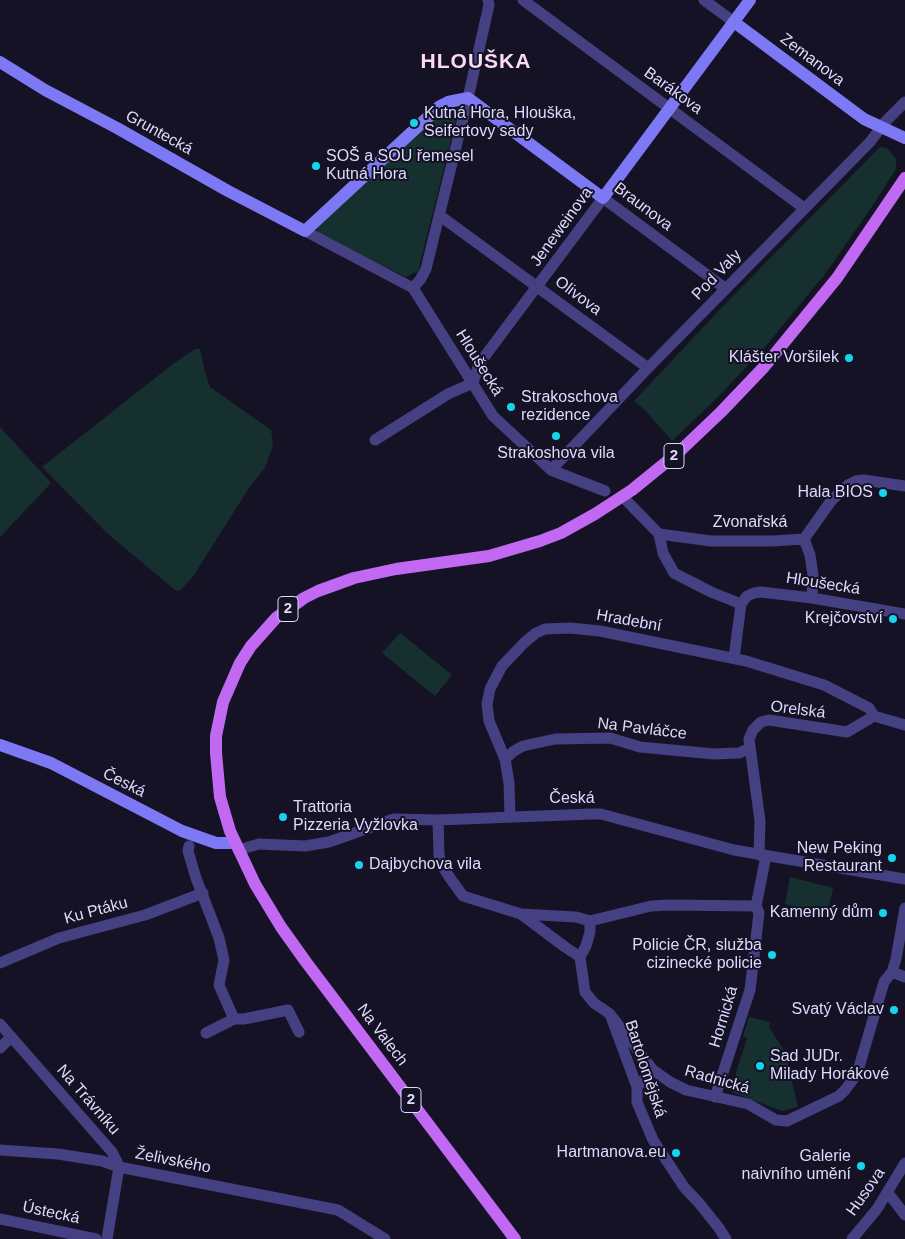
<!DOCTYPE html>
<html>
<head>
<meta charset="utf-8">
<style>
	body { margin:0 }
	canvas { display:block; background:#151226 }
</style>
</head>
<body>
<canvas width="905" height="1239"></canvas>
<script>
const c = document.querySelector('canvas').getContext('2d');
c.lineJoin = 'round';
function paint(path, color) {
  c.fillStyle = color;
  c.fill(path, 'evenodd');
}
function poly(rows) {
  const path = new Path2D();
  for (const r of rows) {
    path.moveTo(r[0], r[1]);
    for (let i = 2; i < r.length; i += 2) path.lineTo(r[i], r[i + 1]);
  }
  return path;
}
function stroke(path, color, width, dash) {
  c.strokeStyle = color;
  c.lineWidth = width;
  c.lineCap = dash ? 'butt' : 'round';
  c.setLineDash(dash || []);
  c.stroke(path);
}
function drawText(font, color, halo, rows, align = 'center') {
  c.font = font + ' Helvetica,sans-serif';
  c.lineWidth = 4;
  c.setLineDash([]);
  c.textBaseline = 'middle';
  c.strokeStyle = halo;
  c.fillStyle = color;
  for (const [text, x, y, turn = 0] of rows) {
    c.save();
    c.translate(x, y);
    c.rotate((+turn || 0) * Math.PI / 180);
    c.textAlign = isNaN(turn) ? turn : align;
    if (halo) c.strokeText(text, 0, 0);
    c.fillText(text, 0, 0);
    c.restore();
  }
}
const green = poly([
	[449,108,458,108,458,112,418,271,406,277,318,233,317,228,443,111],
	[880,147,887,148,896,159,896,169,869,211,825,274,765,347,718,397,672,441,645,410,634,401,727,302],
	[195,349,200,349,205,372,210,387,271,430,273,446,265,467,247,491,192,578,179,591,175,590,107,533,42,467,173,364],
	[0,427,51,483,0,537],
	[400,633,452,675,435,696,382,653],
	[790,877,833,888,827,915,785,904],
	[749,1017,770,1022,769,1027,785,1052,798,1107,782,1111,734,1093,729,1088,730,1078,734,1079,747,1038,743,1036]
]);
const street = poly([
	[523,0,804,208],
	[704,0,734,22],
	[439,215,648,368],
	[305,231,413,288],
	[413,288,420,280,426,269,468,98,489,5,488,0],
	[413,288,493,416,551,470,605,491],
	[473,383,479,364,603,198,726,289],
	[375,440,448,394,473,383],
	[551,470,648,368,870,142,885,122,905,102],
	[623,497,659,534,663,553,674,573,711,592,741,604,747,596,754,593,761,592,812,598,905,614],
	[659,534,711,541,773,541,804,539,831,501,848,485,856,481,864,480,905,486],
	[804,539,810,555,813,575,812,598],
	[734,658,741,604],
	[505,759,514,751,523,746,555,739,610,738,640,747,714,754,739,753,750,748],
	[510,816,509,783,505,759,489,721,487,704,490,689,502,666,525,642,536,633,545,629,570,628,600,631,746,661,824,685,869,708,874,716,905,725],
	[438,820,439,854,440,862,450,878,463,896,521,914,576,917,590,921,590,932,586,946,580,957],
	[189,846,188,851,196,878,219,938,224,960,219,985,234,1019,244,1019,288,1010,299,1032],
	[238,850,259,844,305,846,329,842,394,819,438,820,591,814,601,814,734,850,905,879],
	[759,855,760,821,749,739,753,730,761,722,769,720,847,732,874,716],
	[521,914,565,947,580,957],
	[590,921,651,906,667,905,756,906],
	[580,957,585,992,594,1003,610,1014,637,1087,637,1102,653,1140,684,1187,699,1203,719,1228,726,1239],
	[0,963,59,938,145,915,203,893],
	[892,972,905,977],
	[610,1014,653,1070,670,1082,686,1090,748,1104,776,1120,787,1121,839,1096,845,1090,857,1074,884,982,892,972,896,959,905,908],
	[0,1024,112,1152,117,1162,119,1167,107,1239],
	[206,1033,234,1019],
	[0,1048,11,1037],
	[637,1087,653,1070],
	[715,1097,750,990,759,913,756,906,766,856],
	[0,1150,58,1154,102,1161,119,1167,338,1210,385,1239],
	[888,1193,905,1215],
	[0,1219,96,1239],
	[852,1239,877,1209,905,1163]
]);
const secondary = poly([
	[734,22,864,119,905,138],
	[0,62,45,90,117,128,228,191,305,231,440,106,448,102,468,98,603,198,750,0],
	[0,745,51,763,182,831,216,843,235,843]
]);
const primary = poly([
	[515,1239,306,962,281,927,255,884,230,831,220,797,216,753,216,736,223,702,240,663,251,646,276,618,304,598,318,591,354,578,396,569,489,556,540,541,561,533,595,514,632,490,680,451,721,412,764,367,837,278,905,178]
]);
const markers = [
	[414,123,5,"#15d4ed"],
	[316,166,5,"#15d4ed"],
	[849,358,5,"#15d4ed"],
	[511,407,5,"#15d4ed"],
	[556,436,5,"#15d4ed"],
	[883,493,5,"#15d4ed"],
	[893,619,5,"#15d4ed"],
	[283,817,5,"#15d4ed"],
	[892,858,5,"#15d4ed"],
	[359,865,5,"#15d4ed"],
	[883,913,5,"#15d4ed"],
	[772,955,5,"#15d4ed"],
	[894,1010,5,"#15d4ed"],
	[760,1066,5,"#15d4ed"],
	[676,1153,5,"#15d4ed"],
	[861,1166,5,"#15d4ed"]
];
const shields = [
	[674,456,20],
	[288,609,20],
	[411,1100,20]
];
const shieldNames = [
	["2",674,456],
	["2",288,609],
	["2",411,1100]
];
const streetNames = [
	["Zemanova",812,60,37],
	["Barákova",673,91,36],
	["Gruntecká",159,133,29],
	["Braunova",643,207,37],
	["Jeneweinova",562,227,-54],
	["Pod Valy",717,275,-46],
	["Olivova",578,296,37],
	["Hloušecká",479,363,58],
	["Zvonařská",750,523],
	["Hloušecká",823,584,9],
	["Hradební",629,621,10],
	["Orelská",798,710,7],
	["Na Pavláčce",642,729,7],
	["Česká",124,783,27],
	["Česká",572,799],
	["Ku Ptáku",96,911,-15],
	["Hornická",724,1017,-73],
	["Na Valech",382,1035,53],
	["Bartolomějská",645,1069,72],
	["Radnická",717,1080,16],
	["Na Trávníku",88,1100,49],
	["Želivského",173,1161,11],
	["Husova",866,1192,-55],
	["Ústecká",51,1213,12]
];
const poiNames = [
	["Kutná Hora, Hlouška,",424,114,"left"],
	["Seifertovy sady",424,132,"left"],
	["SOŠ a SOU řemesel",326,157,"left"],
	["Kutná Hora",326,175,"left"],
	["Klášter Voršilek",839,358],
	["Strakoschova",521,398,"left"],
	["rezidence",521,416,"left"],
	["Strakoshova vila",556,454,"center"],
	["Hala BIOS",873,493],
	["Krejčovství",883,619],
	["Trattoria",293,808,"left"],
	["Pizzeria Vyžlovka",293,826,"left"],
	["New Peking",882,849],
	["Restaurant",882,867],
	["Dajbychova vila",369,865,"left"],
	["Kamenný dům",873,913],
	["Policie ČR, služba",762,946],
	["cizinecké policie",762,964],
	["Svatý Václav",884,1010],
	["Sad JUDr.",770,1057,"left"],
	["Milady Horákové",770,1075,"left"],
	["Hartmanova.eu",666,1153],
	["Galerie",851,1157],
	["naivního umění",851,1175]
];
const districtNames = [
	["HLOUŠKA",476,62]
];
paint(green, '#15302f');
stroke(street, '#444081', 11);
stroke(secondary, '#7d78f4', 12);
stroke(primary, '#c269f3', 12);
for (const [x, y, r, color] of markers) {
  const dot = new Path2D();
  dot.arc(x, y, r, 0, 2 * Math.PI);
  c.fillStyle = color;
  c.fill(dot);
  stroke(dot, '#151226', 2);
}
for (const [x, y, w] of shields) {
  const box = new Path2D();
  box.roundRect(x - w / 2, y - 12.5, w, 25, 4);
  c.fillStyle = '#151226';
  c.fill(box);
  stroke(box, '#dedafc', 1);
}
drawText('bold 15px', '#dedafc', null, shieldNames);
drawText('16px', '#dedafc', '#151226', streetNames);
drawText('16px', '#dedafc', '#151226', poiNames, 'right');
c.letterSpacing = '1px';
drawText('bold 21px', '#fcdbf0', '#151226', districtNames);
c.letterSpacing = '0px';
</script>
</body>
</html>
